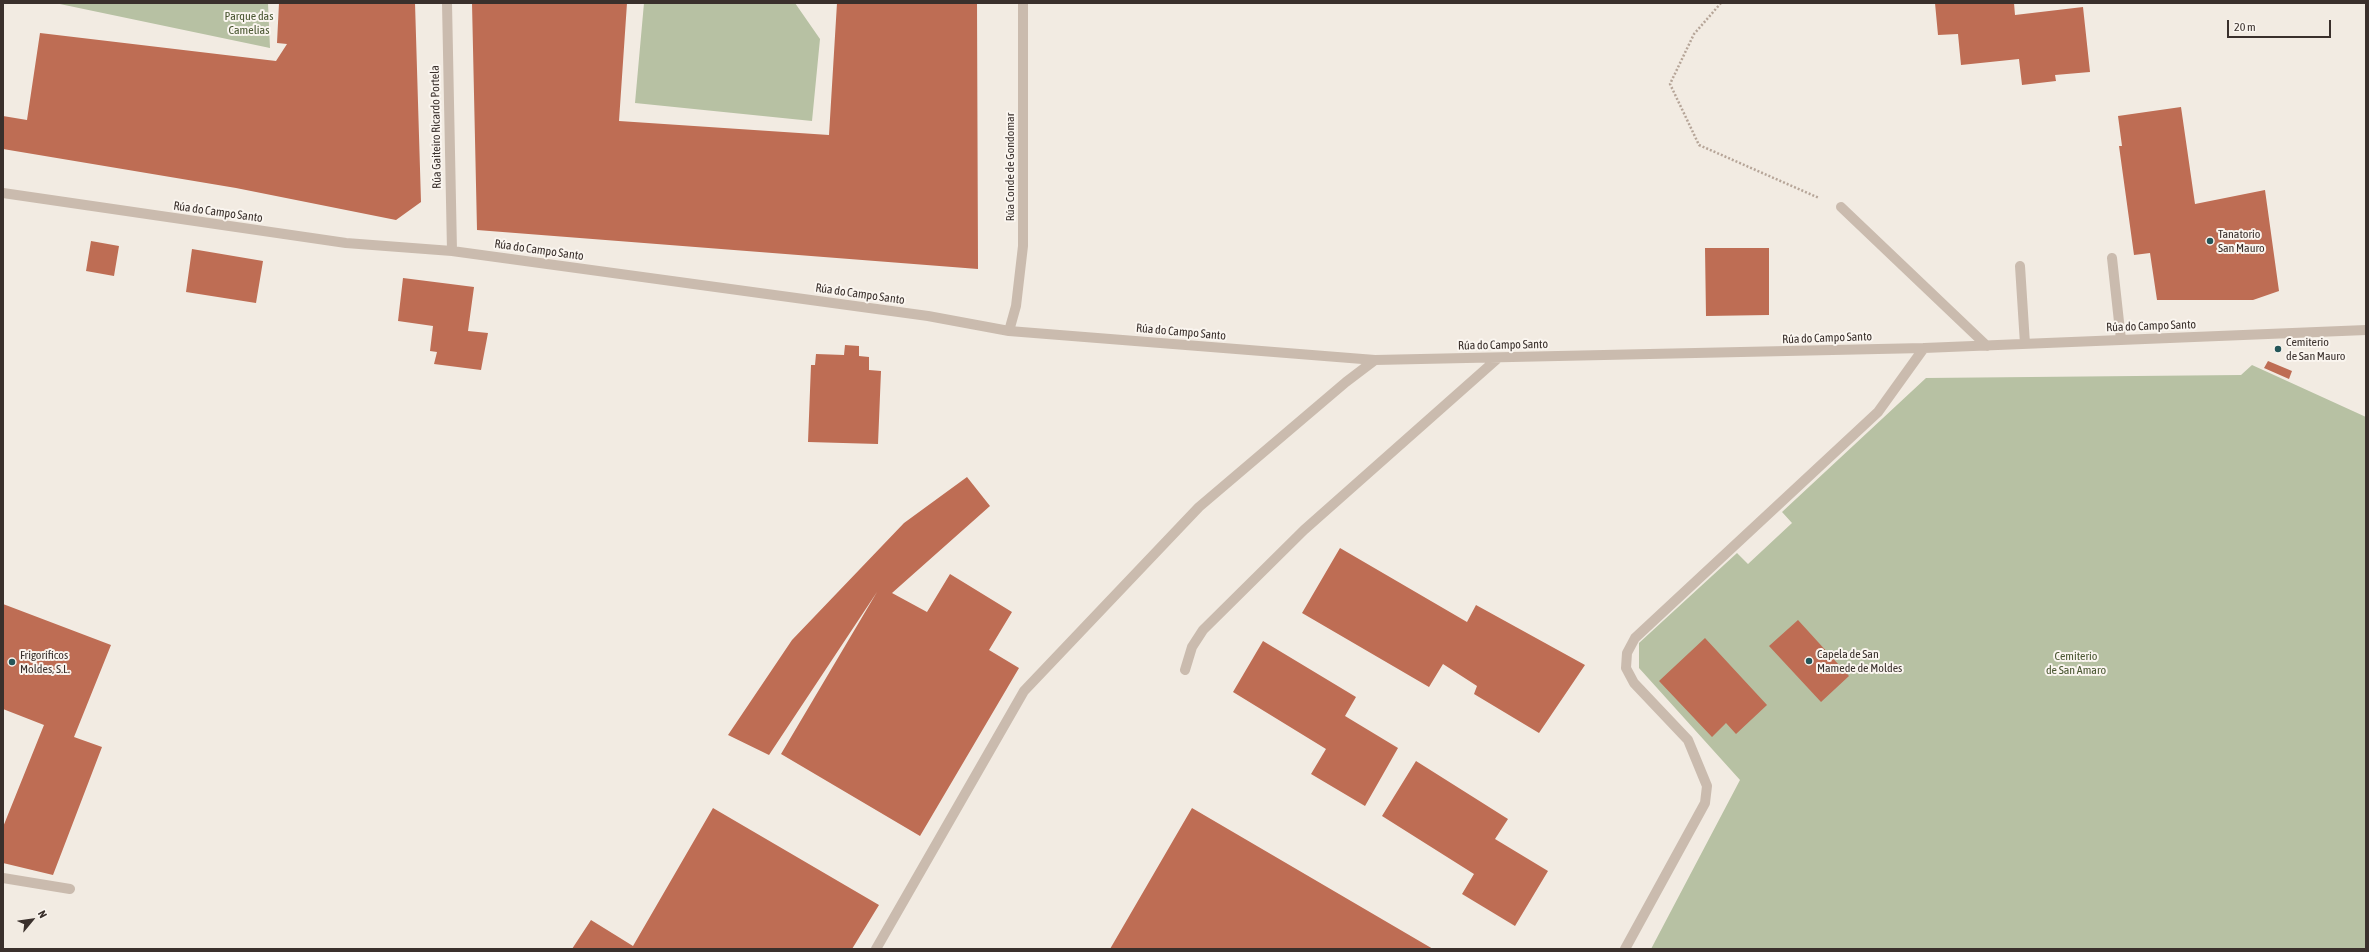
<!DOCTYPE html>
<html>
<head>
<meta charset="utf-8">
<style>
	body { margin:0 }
	#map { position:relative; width:2369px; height:952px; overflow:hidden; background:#f2ebe2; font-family:"Asap Condensed",sans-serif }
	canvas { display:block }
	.frame { position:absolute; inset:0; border:4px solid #3a302c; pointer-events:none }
	.north { position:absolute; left:12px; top:900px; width:40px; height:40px; -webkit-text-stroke:3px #faf5ef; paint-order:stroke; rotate:61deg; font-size:11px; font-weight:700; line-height:16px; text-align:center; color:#3a302c }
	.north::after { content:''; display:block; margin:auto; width:14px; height:18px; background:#3a302c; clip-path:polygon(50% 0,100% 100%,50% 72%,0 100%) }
	.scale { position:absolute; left:2227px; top:20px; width:104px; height:18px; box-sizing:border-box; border:2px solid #3a302c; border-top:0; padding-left:5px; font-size:12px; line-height:14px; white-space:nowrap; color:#3a302c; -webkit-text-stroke:3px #faf5ef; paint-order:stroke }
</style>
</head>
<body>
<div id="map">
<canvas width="2369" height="952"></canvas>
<div class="frame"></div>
<div class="north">N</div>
<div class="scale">20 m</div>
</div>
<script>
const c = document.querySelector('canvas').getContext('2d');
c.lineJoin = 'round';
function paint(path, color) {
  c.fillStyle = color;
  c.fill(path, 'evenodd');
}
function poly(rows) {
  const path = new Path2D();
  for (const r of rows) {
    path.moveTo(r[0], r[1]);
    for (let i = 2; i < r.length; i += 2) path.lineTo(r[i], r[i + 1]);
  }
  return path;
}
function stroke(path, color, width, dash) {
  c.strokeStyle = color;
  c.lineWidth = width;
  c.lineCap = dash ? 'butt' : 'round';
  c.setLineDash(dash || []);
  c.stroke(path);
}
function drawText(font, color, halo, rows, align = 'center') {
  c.font = font + ' "Asap Condensed",sans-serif';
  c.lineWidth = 4;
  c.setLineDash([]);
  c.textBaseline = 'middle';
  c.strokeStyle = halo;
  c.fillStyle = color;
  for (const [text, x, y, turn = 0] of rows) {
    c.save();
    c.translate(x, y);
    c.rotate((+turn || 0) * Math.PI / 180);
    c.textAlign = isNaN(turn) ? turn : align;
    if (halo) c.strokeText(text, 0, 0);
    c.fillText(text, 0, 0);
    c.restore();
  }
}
const green = poly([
	[55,3,268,3,270,48],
	[644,3,795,3,820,39,812,121,635,103],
	[2252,365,2366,417,2366,949,1651,949,1740,780,1639,668,1639,643,1737,553,1748,564,1792,523,1782,512,1926,378,2241,375]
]);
const building = poly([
	[279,3,415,3,421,202,396,220,236,188,3,149,3,116,27,120,40,33,276,61,287,44,277,43],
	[472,3,627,3,619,121,829,135,837,3,977,3,978,269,477,230],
	[1935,3,2014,3,2015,15,2083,7,2090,72,2055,75,2056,81,2022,85,2019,59,1961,65,1958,34,1938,35],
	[2181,107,2195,204,2265,190,2279,291,2253,300,2157,300,2150,253,2134,255,2119,146,2122,146,2118,116],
	[91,241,119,246,114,276,86,271],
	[1705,248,1769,248,1769,315,1706,316],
	[192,249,263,261,256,303,186,292],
	[403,278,474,287,468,331,488,333,481,370,434,364,437,352,430,351,433,326,398,321],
	[845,345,859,346,859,356,869,357,869,370,881,371,878,444,808,442,811,365,815,365,816,354,844,355],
	[2268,361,2292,371,2289,379,2264,368],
	[967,477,990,506,892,593,927,612,950,574,1012,612,989,650,1019,668,920,836,781,754,877,592,769,755,728,735,792,640,904,523],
	[1340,548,1467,622,1476,605,1585,665,1539,733,1474,694,1477,686,1443,664,1429,687,1302,613],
	[3,604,111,645,74,737,102,747,53,875,3,863,3,827,44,725,3,709],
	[1798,620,1849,676,1821,702,1769,646],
	[1705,638,1767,705,1736,734,1726,723,1712,737,1659,681],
	[1263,641,1356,697,1345,716,1398,748,1365,806,1311,774,1326,749,1233,692],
	[1416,761,1508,819,1495,839,1548,871,1515,926,1462,894,1474,874,1382,816],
	[713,808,879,905,852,949,572,949,591,920,633,946],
	[1192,808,1433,949,1110,949]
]);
const path = poly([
	[1721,3,1694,34,1670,84,1699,145,1819,198]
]);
const minor = poly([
	[447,3,452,251],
	[3,193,346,243,452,251,928,316,1009,331,1375,360,1924,348,2366,330],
	[1841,207,1987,346],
	[2112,258,2121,340],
	[2020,266,2025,344],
	[1009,331,1016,306,1023,246,1023,3],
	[1185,670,1192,647,1203,630,1304,530,1497,359],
	[3,878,70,889],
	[876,949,1024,691,1199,507,1346,382,1375,360],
	[1625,949,1705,803,1707,786,1688,740,1634,683,1626,668,1627,653,1635,638,1878,412,1924,348]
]);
const markers = [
	[2210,241,4,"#245659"],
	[2278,349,4,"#245659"],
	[1809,661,4,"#245659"],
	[12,662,4,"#245659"]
];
const parkNames = [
	["Parque das",249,16],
	["Camelias",249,30],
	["Cemiterio",2076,656],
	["de San Amaro",2076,670]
];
const streetNames = [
	["Rúa Gaiteiro Ricardo Portela",436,127,-91],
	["Rúa Conde de Gondomar",1010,167,-90],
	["Rúa do Campo Santo",218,212,8],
	["Rúa do Campo Santo",539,250,8],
	["Rúa do Campo Santo",860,294,8],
	["Rúa do Campo Santo",2151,326,-2],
	["Rúa do Campo Santo",1181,332,5],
	["Rúa do Campo Santo",1827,338,-2],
	["Rúa do Campo Santo",1503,345,-1]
];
const poiNames = [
	["Tanatorio",2218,234],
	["San Mauro",2218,248],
	["Cemiterio",2286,342],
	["de San Mauro",2286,356],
	["Capela de San",1817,654],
	["Mamede de Moldes",1817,668],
	["Frigoríficos",20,655],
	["Moldes, S.L.",20,669]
];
paint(green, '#b7c1a3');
paint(building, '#be6d54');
stroke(path, '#b6a598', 2.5, [2, 2]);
stroke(minor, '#cabbae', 10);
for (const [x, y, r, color] of markers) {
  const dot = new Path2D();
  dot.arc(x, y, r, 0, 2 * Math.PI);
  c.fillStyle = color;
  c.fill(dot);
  stroke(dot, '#faf5ef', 1.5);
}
drawText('12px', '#495631', '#faf5ef', parkNames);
drawText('12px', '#3a302c', '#faf5ef', streetNames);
drawText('12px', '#3a302c', '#faf5ef', poiNames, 'left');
</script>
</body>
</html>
